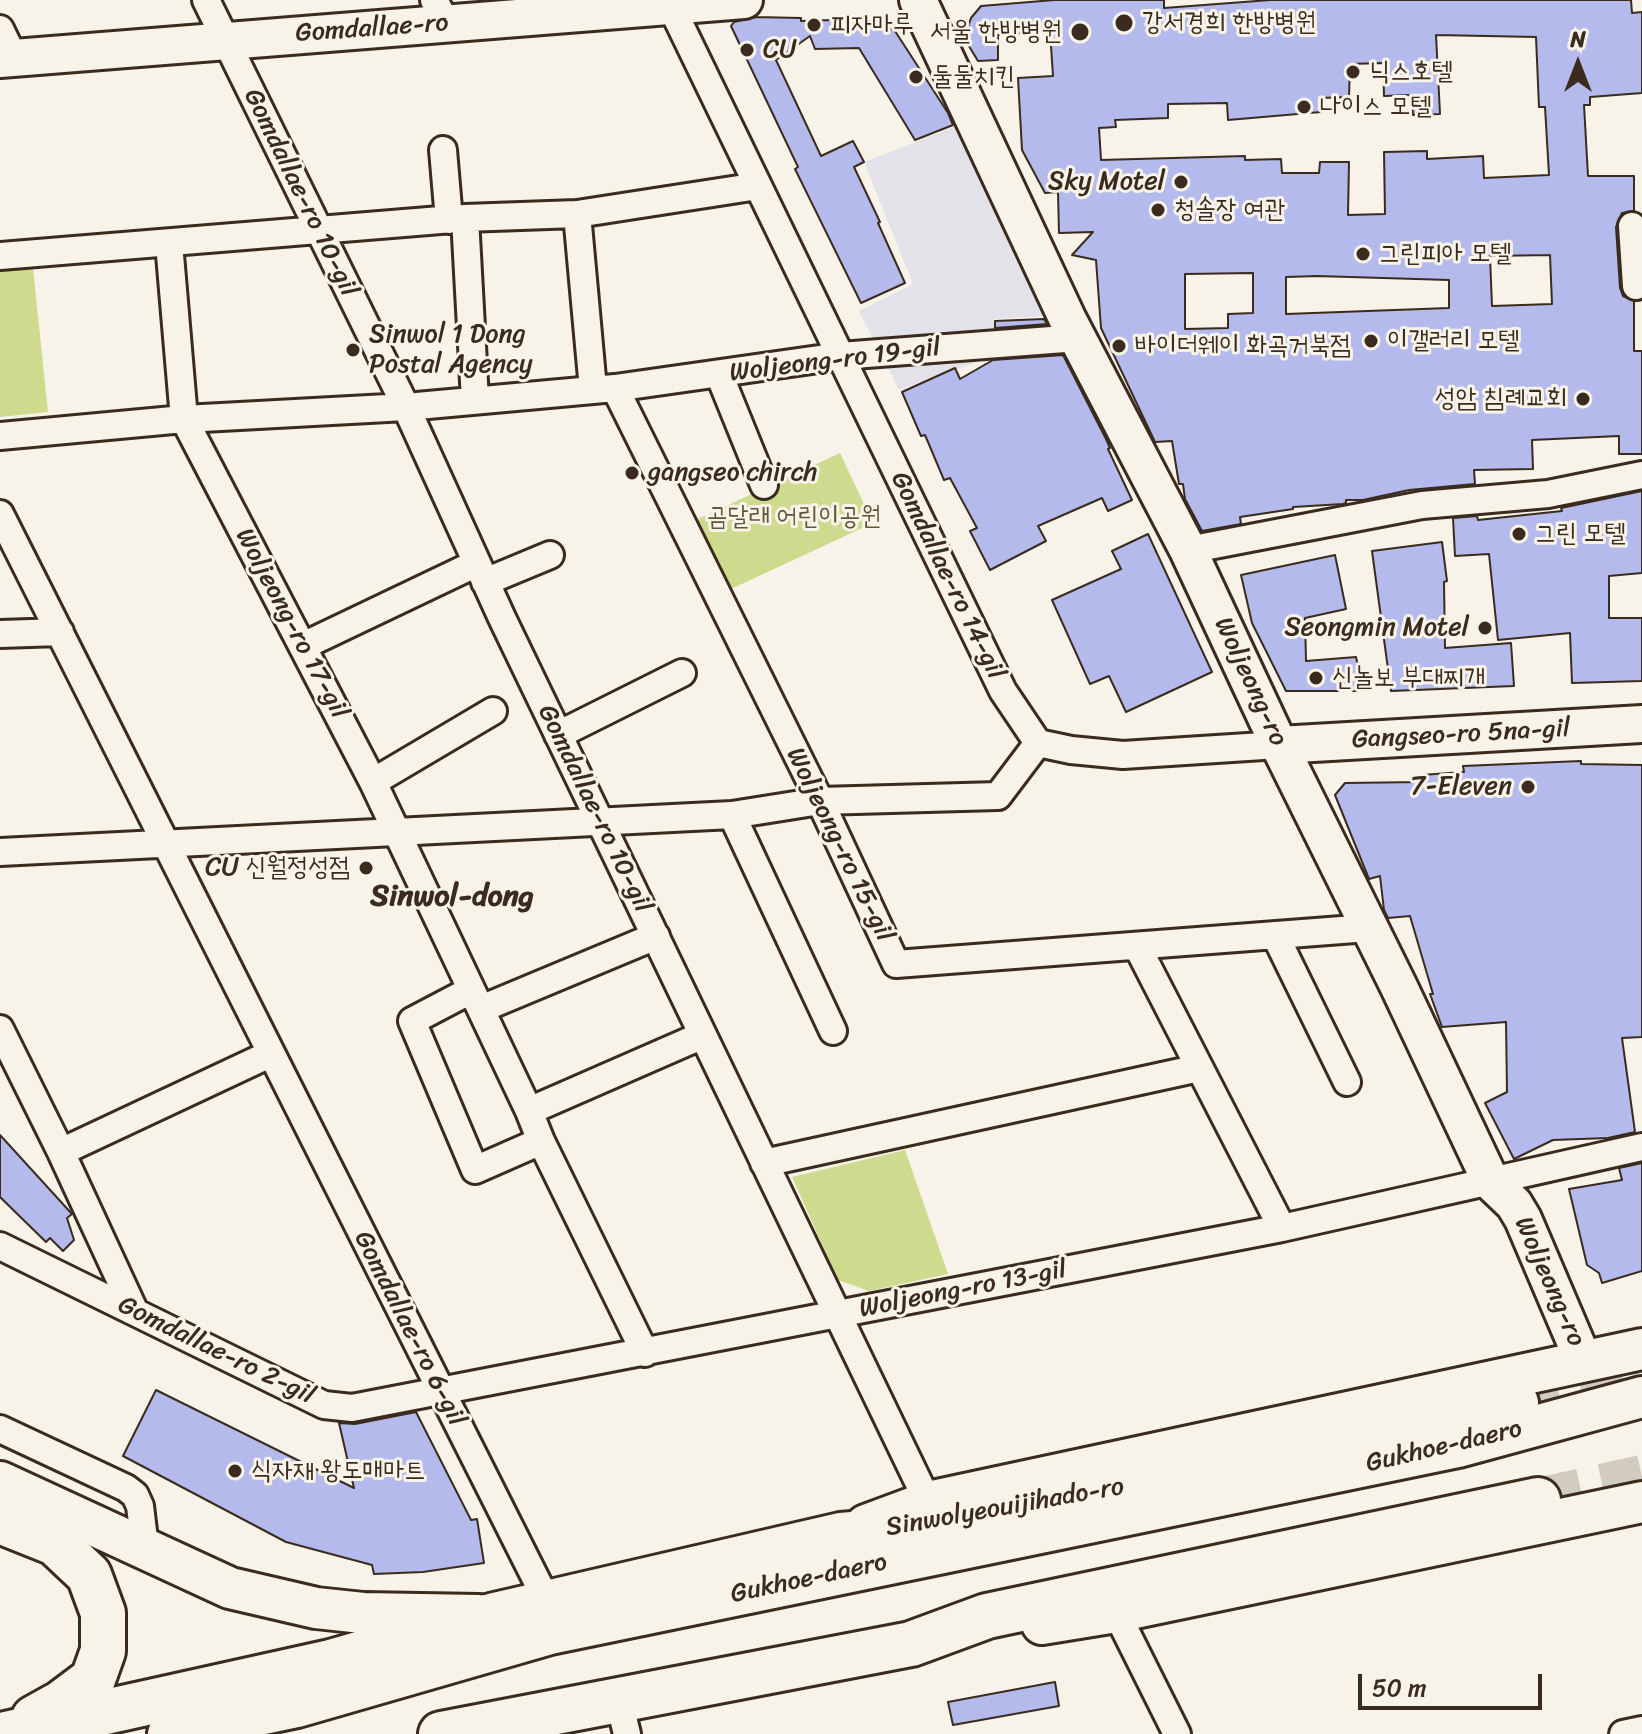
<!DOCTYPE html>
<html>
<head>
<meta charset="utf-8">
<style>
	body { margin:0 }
	#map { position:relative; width:1642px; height:1734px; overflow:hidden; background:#f7f3e8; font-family:Sriracha,sans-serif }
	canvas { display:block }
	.north { position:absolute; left:1538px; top:24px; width:80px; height:80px; -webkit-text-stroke:6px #f7f3e8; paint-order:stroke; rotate:0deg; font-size:22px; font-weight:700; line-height:32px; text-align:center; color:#3b2a1e }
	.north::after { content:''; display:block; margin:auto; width:28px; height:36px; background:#3b2a1e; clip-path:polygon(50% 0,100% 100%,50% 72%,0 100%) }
	.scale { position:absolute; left:1358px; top:1674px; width:184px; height:36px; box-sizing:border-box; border:4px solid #3b2a1e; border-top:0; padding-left:10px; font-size:24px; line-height:28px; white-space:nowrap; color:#3b2a1e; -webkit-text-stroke:6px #f7f3e8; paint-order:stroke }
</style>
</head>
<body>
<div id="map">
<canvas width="1642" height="1734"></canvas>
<div class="north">N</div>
<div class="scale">50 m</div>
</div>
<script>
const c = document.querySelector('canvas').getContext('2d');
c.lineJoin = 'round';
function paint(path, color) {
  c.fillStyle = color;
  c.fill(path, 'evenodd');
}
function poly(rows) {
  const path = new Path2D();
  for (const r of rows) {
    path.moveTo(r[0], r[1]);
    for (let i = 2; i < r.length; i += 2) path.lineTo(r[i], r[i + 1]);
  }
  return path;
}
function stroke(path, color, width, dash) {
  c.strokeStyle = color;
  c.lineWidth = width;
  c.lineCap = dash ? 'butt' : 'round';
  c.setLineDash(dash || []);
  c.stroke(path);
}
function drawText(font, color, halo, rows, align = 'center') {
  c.font = font + ' Sriracha,"Poor Story",sans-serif';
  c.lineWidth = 6;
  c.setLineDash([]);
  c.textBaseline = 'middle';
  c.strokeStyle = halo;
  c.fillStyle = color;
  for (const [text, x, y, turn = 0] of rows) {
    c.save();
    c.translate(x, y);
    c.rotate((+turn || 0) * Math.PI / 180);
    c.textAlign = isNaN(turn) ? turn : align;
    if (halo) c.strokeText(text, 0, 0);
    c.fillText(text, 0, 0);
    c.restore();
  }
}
const built = poly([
	[957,126,1047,316,994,319,994,356,899,390,859,311,913,284,864,162]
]);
const green = poly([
	[32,259,48,412,0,417,0,263],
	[840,453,873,523,716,596,683,526],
	[905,1150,948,1274,869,1291,838,1280,792,1177]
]);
const building = poly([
	[1054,0,1164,0,1164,8,1270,0,1631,0,1632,13,1642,12,1642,93,1590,97,1590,105,1584,105,1588,176,1634,176,1634,211,1622,213,1616,227,1620,288,1623,296,1634,301,1634,351,1642,351,1642,454,1619,454,1619,436,1532,440,1533,469,1474,470,1475,484,1409,490,1363,500,1346,500,1346,503,1343,504,1293,507,1293,509,1240,517,1241,524,1202,531,1185,499,1183,484,1179,484,1172,441,1155,442,1101,328,1096,260,1072,255,1093,232,1059,233,1058,192,1045,193,1022,150,1018,78,1053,76,1050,31,998,35,998,60,978,61,964,38,971,18,981,6,1054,0],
	[1436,35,1536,37,1539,107,1545,107,1549,175,1484,178,1483,156,1427,159,1427,151,1384,152,1385,214,1348,215,1349,162,1320,162,1319,173,1282,173,1281,159,1245,160,1245,156,1101,160,1099,128,1116,127,1115,120,1168,118,1168,104,1227,103,1228,120,1321,112,1320,98,1349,97,1350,64,1383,63,1384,96,1412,95,1413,115,1440,114,1436,35],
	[1550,255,1552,304,1492,306,1490,256,1550,255],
	[1253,273,1253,313,1228,314,1228,328,1185,329,1185,274,1253,273],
	[1317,276,1449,280,1449,308,1286,314,1286,277,1317,276],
	[756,17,801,18,801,21,867,19,895,31,948,113,953,125,915,140,859,48,815,49,810,36,776,60,821,156,853,141,864,162,854,167,880,222,878,223,905,283,861,303,795,169,798,167,731,26,734,22,756,17],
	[1044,319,1047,324,995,328,995,321,1044,319],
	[1063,355,1106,439,1110,448,1108,449,1132,500,1108,511,1102,498,1038,526,1046,541,990,570,970,531,977,528,950,478,944,480,925,435,921,436,902,392,955,368,960,379,993,360,1063,355],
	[1642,491,1642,573,1609,576,1609,618,1642,618,1642,681,1572,683,1570,633,1498,640,1489,554,1455,556,1453,518,1477,516,1478,520,1562,511,1561,508,1642,491],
	[1148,534,1212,672,1126,712,1109,676,1090,684,1052,600,1121,569,1112,551,1148,534],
	[1442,542,1447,581,1444,582,1445,648,1511,643,1514,686,1391,691,1372,551,1442,542],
	[1335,555,1346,609,1305,618,1306,661,1356,657,1363,691,1286,691,1252,623,1241,575,1335,555],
	[1581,761,1581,764,1642,765,1642,1037,1622,1038,1635,1132,1608,1138,1553,1140,1514,1159,1485,1103,1507,1092,1506,1022,1442,1027,1430,994,1433,994,1410,916,1388,918,1384,910,1380,876,1369,879,1335,795,1345,783,1422,782,1421,775,1464,772,1463,766,1581,761],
	[0,1135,72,1214,67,1218,74,1240,63,1251,50,1238,46,1242,0,1197,0,1135],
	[1642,1163,1642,1271,1602,1283,1599,1273,1587,1265,1569,1189,1622,1180,1619,1168,1642,1163],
	[156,1390,354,1488,339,1423,355,1424,416,1412,471,1520,477,1519,484,1563,423,1572,374,1574,372,1565,286,1542,123,1456,156,1390],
	[1055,1682,1059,1706,953,1725,948,1702,1055,1682]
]);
const highwayTunnel = poly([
	[1516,1403,1642,1377],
	[1538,1500,1642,1477]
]);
const street = poly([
	[206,0,406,407,502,618,928,1502],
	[434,0,447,24],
	[668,0,1003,691,1038,743,1071,750,1123,755,1279,745],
	[0,29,14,58],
	[443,150,449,220],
	[577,214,593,389],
	[465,218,475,400],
	[1632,226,1636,286],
	[169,243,184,419,373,782,529,1111,541,1141,645,1353],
	[0,256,465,218,577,214,758,186],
	[719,374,764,485],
	[615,388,820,801,896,964,1368,928],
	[0,436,184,419,406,407,615,388,840,356,1078,338],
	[0,514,548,1603],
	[1188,550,1422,505,1548,494,1642,475],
	[485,582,550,555],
	[0,634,60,632],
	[303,646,477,563],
	[558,735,682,673],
	[373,782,493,711],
	[732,815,833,1031],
	[0,852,732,815,820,801,998,796,1038,743],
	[1275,935,1347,1082],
	[1137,946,1282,1228],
	[471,990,412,1021,475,1170,541,1141],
	[481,1009,656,936],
	[0,1029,61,1152,134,1310],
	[529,1111,703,1035],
	[61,1152,270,1054],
	[764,1163,1199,1068],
	[0,1246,324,1405,352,1408,1282,1228,1642,1147],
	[0,1429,126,1488,135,1495,140,1506,145,1548],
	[1116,1612,1177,1734],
	[619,1701,627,1734],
	[1623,1734,1642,1730]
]);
const secondary = poly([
	[918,0,1067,318,1188,550,1279,745,1399,987,1491,1182,1514,1204,1523,1219,1584,1362],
	[0,59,744,0],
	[1279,745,1642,724]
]);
const primary = poly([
	[0,1482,230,1588,316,1608,363,1613,479,1615],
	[866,1525,928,1502,1642,1349],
	[1042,1624,1116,1612,1642,1502],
	[168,1734,297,1707,550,1634,1458,1447,1642,1397]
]);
const highway = poly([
	[0,1521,55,1543,89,1575,103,1613,103,1651,93,1679,61,1703,34,1718],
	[6,1734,331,1662,495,1615,841,1535,935,1527,1516,1403],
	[441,1734,911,1644,987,1616,1538,1500]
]);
const markers = [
	[1124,23,10,"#3b2a1e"],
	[814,25,8,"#3b2a1e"],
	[1080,32,10,"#3b2a1e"],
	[747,50,8,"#3b2a1e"],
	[1353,72,8,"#3b2a1e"],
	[916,77,8,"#3b2a1e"],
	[1304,107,8,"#3b2a1e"],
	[1181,182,8,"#3b2a1e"],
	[1158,210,8,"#3b2a1e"],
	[1363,254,8,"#3b2a1e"],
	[1371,341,8,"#3b2a1e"],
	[1119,346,8,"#3b2a1e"],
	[353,350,8,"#3b2a1e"],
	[1583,399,8,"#3b2a1e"],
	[632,473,8,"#3b2a1e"],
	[1519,534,8,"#3b2a1e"],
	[1485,628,8,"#3b2a1e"],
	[1316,678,8,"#3b2a1e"],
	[1528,787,8,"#3b2a1e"],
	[366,868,8,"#3b2a1e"],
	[235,1471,8,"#3b2a1e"]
];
const poiNames = [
	["강서경희 한방병원",1142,23],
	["피자마루",830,25],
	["서울 한방병원",1062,32,"right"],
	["CU",763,50],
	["닉스호텔",1369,72],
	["둘둘치킨",932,77],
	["나이스 모텔",1320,107],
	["Sky Motel",1165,182,"right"],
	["청솔장 여관",1174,210],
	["그린피아 모텔",1379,254],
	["Sinwol 1 Dong",369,335],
	["Postal Agency",369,365],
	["이갤러리 모텔",1387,341],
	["바이더웨이 화곡거북점",1135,346],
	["성암 침례교회",1567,399,"right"],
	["gangseo chirch",648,473],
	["그린 모텔",1535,534],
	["Seongmin Motel",1469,628,"right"],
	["신놀보 부대찌개",1332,678],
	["7-Eleven",1512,787,"right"],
	["CU 신월정성점",350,868,"right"],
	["식자재 왕도매마트",251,1471]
];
const streetNames = [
	["Gomdallae-ro",372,29,-4],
	["Gomdallae-ro 10-gil",300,193,64],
	["Woljeong-ro 19-gil",835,361,-7],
	["Gomdallae-ro 14-gil",947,576,64],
	["Woljeong-ro 17-gil",291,624,62],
	["Woljeong-ro",1250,682,65],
	["Gangseo-ro 5na-gil",1461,735,-3],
	["Gomdallae-ro 10-gil",594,809,64],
	["Woljeong-ro 15-gil",839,845,64],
	["Woljeong-ro",1549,1282,66],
	["Woljeong-ro 13-gil",963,1290,-11],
	["Gomdallae-ro 6-gil",409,1329,63],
	["Gomdallae-ro 2-gil",216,1351,26],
	["Gukhoe-daero",1444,1447,-13],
	["Sinwolyeouijihado-ro",1005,1508,-10],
	["Gukhoe-daero",809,1579,-12]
];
const parkNames = [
	["곰달래 어린이공원",794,517]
];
const quarterNames = [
	["Sinwol-dong",452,897]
];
paint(built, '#e3e2e9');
paint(green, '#ceda8e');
paint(building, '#b4baeb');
stroke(building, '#3b2a1e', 2);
stroke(highwayTunnel, '#d1cbc0', 44, [44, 22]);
stroke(street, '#3b2a1e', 32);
stroke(secondary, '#3b2a1e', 42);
stroke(primary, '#3b2a1e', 46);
stroke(highway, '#3b2a1e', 50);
stroke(street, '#f7f3e8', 26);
stroke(secondary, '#f7f3e8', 36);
stroke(primary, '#f7f3e8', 40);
stroke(highway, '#f7f3e8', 44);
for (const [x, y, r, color] of markers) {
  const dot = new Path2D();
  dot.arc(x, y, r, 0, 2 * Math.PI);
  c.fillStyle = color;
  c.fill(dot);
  stroke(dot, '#f7f3e8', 3);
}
drawText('26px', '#3b2a1e', '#f7f3e8', poiNames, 'left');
drawText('26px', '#3b2a1e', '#f7f3e8', streetNames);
drawText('26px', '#60563a', '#f7f3e8', parkNames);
drawText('bold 30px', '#3b2a1e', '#f7f3e8', quarterNames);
</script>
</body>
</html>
